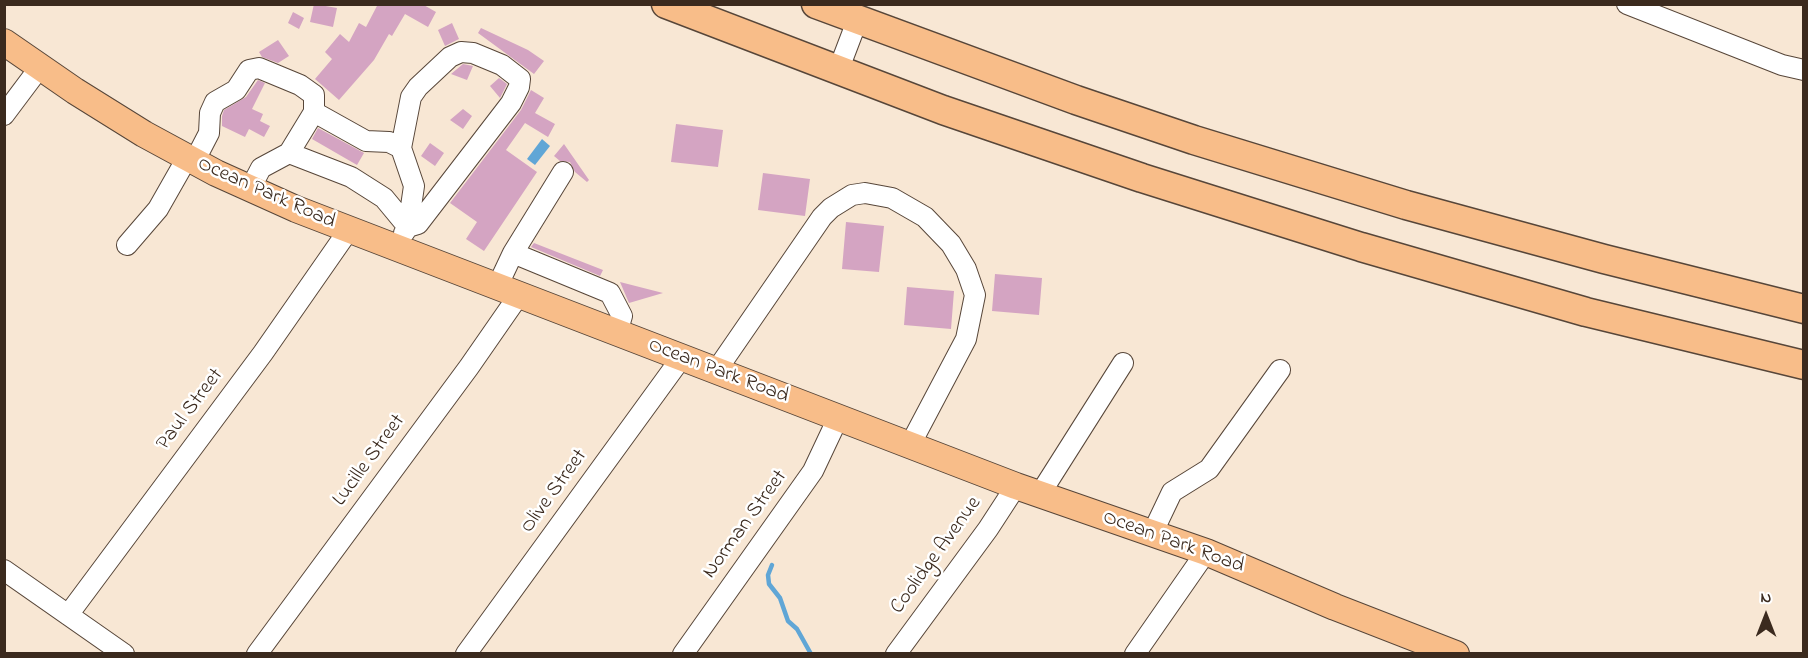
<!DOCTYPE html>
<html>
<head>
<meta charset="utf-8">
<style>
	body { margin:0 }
	#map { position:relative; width:1808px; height:658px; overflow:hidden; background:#f8e7d4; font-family:"Indie Flower",sans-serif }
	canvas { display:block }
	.frame { position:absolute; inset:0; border:6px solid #3b2a1e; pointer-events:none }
	.north { position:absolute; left:1736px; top:586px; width:60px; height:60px; -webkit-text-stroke:4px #fff; paint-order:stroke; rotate:0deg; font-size:16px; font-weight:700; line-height:24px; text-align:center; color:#3b2a1e }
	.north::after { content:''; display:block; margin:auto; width:21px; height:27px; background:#3b2a1e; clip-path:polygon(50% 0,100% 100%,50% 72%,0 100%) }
</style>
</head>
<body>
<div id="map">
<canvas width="1808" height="658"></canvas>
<div class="frame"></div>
<div class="north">N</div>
</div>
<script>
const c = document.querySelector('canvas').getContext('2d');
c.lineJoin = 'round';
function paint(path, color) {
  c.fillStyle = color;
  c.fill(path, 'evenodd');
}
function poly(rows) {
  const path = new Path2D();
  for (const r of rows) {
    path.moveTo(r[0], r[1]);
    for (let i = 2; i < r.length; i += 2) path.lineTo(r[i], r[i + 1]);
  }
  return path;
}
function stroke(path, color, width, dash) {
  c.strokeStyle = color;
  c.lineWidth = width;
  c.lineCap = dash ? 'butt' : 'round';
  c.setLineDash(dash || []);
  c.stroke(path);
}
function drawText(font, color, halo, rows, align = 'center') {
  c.font = font + ' "Indie Flower",sans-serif';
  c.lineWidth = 5;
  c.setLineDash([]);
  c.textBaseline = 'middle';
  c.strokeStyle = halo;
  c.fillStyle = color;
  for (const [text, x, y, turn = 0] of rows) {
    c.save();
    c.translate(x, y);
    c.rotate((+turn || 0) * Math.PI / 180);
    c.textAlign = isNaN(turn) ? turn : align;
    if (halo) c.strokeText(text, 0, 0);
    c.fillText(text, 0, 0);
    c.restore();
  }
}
const water = poly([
	[542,139,550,146,535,165,527,159]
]);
const stream = poly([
	[772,565,768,575,769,584,780,598,788,621,797,629,811,654]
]);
const building = poly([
	[314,4,337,8,333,27,310,22],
	[378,4,422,4,436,12,428,27,405,14,392,36,389,34,374,60,339,100,315,79,332,59,325,52,340,34,349,42,359,23,366,27],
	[293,12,304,18,299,29,288,23],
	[452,23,459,39,445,46,438,30],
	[481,28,528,50,544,61,534,74,478,33],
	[278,40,289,56,278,63,262,57,259,52],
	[463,64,473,66,467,80,451,74],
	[499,78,507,84,500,98,490,86],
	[258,80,265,83,252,109,263,114,260,121,270,126,264,137,249,129,245,137,222,126,222,116,224,110,246,97],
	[531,90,544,98,535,113,555,124,548,137,525,123,506,150,537,172,484,251,466,239,477,222,450,203,521,110],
	[463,109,472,116,463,129,450,120],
	[676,124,723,130,718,167,671,162],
	[318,128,364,153,357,165,312,139],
	[430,143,444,153,435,166,421,156],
	[564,144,589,180,587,182,575,172,570,162,560,161,554,156],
	[763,173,810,179,805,216,758,210],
	[846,222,884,226,879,272,842,269],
	[534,243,603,270,600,276,531,247],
	[995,274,1042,278,1039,315,992,311],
	[620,282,663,293,629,303],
	[907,287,954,291,951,329,904,325]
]);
const minor = poly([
	[1627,4,1782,65,1804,70],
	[838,71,857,21],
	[314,112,366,141,389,142,401,148,414,186,408,227,404,233],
	[4,115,40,67],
	[289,153,351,177,384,198,408,227,418,224,511,103,519,87,520,79,502,65,473,53,461,52,450,57,418,87,411,97,401,148],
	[194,162,209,133,210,113,215,102,236,90,249,70,259,68,300,85,314,95,314,112,289,153,261,168,250,189],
	[127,245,158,209,187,158],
	[513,253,563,172],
	[497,287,513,253,610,293,622,316,617,333],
	[716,371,822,217,831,208,852,195,865,193,892,198,925,217,951,244,966,269,975,295,966,339,910,445],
	[1040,494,1123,363],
	[1152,534,1172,492,1209,469,1280,370],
	[4,570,124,654],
	[68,615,263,353,348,231],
	[257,654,469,367,519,295],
	[466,654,682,357],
	[683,654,813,471,838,418],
	[896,654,988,529,1016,486],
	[1135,654,1206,552]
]);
const major = poly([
	[4,42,75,91,144,134,216,173,296,209,1016,486,1206,552,1335,607,1456,654]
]);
const highway = poly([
	[666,4,943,110,1142,178,1361,247,1586,312,1804,365],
	[816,4,1076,100,1194,140,1406,205,1604,259,1804,309]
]);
const streetNames = [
	["Ocean Park Road",266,194,24],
	["Ocean Park Road",718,372,21],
	["Paul Street",191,410,-53],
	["Lucille Street",370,461,-54],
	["Olive Street",555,492,-54],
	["Norman Street",746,525,-54],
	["Ocean Park Road",1173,543,20],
	["Coolidge Avenue",937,556,-54]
];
paint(water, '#60a6d6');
stroke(stream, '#60a6d6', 4.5);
paint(building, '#d4a4c2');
stroke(minor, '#574639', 22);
stroke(major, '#574639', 28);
stroke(highway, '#574639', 31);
stroke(minor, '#fff', 20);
stroke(major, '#f8bd89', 26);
stroke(highway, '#f8bd89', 28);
drawText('21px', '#3b2a1e', '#fff', streetNames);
</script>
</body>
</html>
